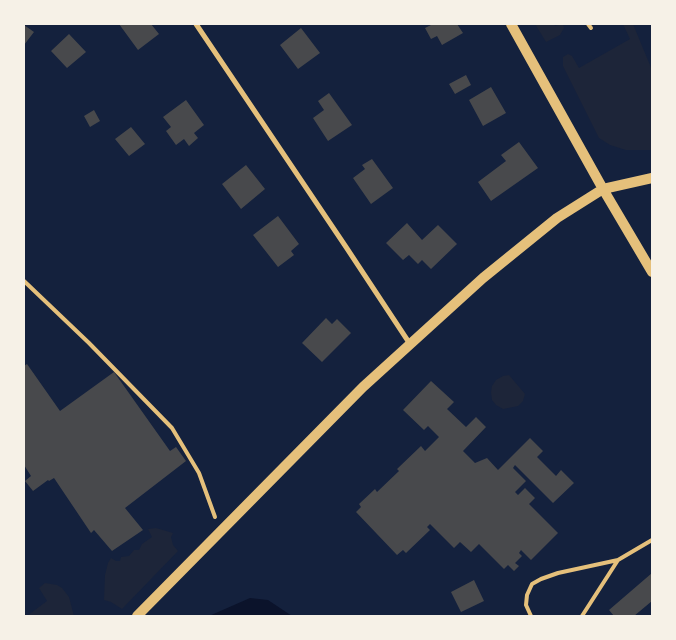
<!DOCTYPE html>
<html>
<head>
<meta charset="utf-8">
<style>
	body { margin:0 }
	#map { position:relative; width:676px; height:640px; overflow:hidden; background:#14213d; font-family:Georgia,serif }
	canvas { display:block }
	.frame { position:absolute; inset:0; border:25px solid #f6f1e7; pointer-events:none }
</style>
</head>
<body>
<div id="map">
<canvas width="676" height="640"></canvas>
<div class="frame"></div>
</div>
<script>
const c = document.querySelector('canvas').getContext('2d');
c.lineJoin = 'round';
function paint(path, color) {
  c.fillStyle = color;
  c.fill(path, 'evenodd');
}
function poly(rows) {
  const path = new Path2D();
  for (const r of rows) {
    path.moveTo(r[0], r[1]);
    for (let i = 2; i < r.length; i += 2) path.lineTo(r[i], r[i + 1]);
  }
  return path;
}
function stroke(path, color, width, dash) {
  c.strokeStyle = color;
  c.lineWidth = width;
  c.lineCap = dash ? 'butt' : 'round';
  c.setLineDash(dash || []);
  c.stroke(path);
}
const green = poly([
	[535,24,554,24,555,26,563,24,564,28,560,35,546,42],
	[623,24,633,24,652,70,652,150,626,150,610,145,599,138,563,66,563,57,568,54,572,56,579,68,630,39],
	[509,375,525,394,523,401,518,406,503,409,496,405,492,400,491,392,492,386,496,380,503,376],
	[156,528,173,533,171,537,173,545,178,551,122,609,111,602,104,600,105,575,108,563,111,558,116,561,120,561,121,557,129,556,134,550,139,550,142,544,152,537,148,529],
	[45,583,57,585,62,588,69,597,74,616,27,616,47,601,39,588]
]);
const water = poly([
	[250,598,268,600,292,616,209,616]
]);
const building = poly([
	[119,24,151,24,159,34,138,50],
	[430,24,457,24,463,33,442,45,437,36,431,39,425,28,431,25],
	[24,25,34,32,24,45],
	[301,28,320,53,298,69,280,45],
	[69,34,86,52,67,68,51,51],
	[466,75,471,85,455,94,449,84],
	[491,87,506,113,483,126,469,100],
	[329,93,352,125,328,141,313,118,324,110,318,101],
	[186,100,204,125,194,133,198,138,189,146,184,139,176,145,166,131,171,127,163,117],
	[94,110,100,121,90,127,84,116],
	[131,127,145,144,129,156,115,139],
	[519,142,538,168,491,201,478,182,506,161,501,155],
	[372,159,393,188,371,204,353,178,365,169,362,165],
	[246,165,265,189,241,209,222,184],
	[278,216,299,244,291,251,294,255,278,267,253,235],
	[407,223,422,240,438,225,457,244,431,269,422,260,418,264,409,255,403,260,386,243],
	[326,318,332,324,337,319,351,333,322,362,302,343],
	[27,364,60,411,114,372,170,451,176,447,186,461,125,508,143,530,112,551,94,530,91,533,54,478,49,481,48,480,33,491,25,481,31,476,24,465,24,366],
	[431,381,454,402,447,409,466,427,476,417,486,427,463,451,475,463,487,458,498,470,530,438,543,451,537,457,556,476,561,470,574,483,553,503,515,465,513,468,526,481,515,492,518,495,525,488,535,498,529,504,558,533,531,560,521,550,519,553,522,556,515,563,519,566,514,571,508,565,504,569,479,544,471,552,460,542,454,548,430,524,427,527,430,530,406,553,403,550,397,555,356,512,361,507,359,504,375,489,377,492,399,471,397,469,421,446,425,451,439,437,428,426,424,430,403,410],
	[652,573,652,601,634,616,614,616,609,610],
	[474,580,484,601,461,612,451,592]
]);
const service = poly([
	[588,24,591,28],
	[24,281,89,343,172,428,199,473,215,517],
	[531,616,526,605,527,595,532,584,541,579,558,573,618,560,652,540],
	[582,616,618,560]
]);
const minor = poly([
	[196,24,346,247,410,344]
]);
const secondary = poly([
	[511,24,603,189,652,272],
	[137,616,363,387,483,278,557,218,603,189,652,178]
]);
paint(green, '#1d2539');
paint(water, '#0b132b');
paint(building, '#48494c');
stroke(service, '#e5c07b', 4);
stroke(minor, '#e5c07b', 5);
stroke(secondary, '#e5c07b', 10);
</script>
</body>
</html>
